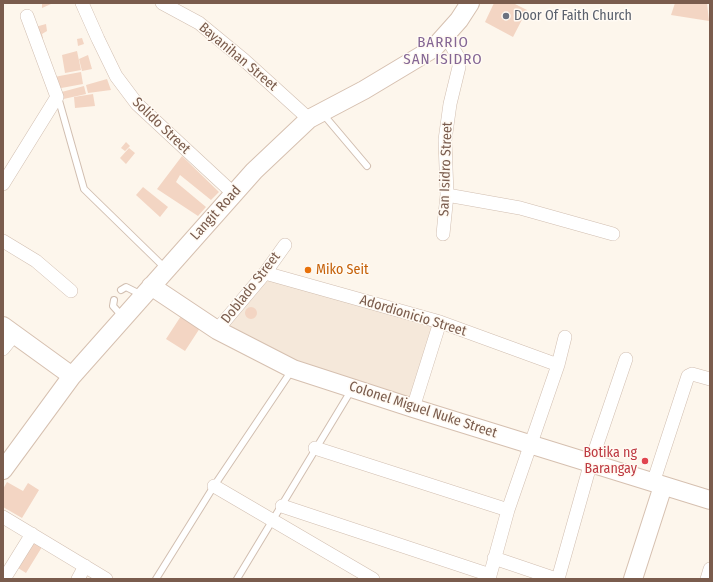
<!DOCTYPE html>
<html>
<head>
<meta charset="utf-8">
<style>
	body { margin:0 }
	#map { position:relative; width:713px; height:582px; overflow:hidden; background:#fdf6ec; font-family:"Fira Sans Condensed",sans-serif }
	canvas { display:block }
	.frame { position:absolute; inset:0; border:4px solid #7a5c4d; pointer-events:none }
</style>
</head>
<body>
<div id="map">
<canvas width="713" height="582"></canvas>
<div class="frame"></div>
</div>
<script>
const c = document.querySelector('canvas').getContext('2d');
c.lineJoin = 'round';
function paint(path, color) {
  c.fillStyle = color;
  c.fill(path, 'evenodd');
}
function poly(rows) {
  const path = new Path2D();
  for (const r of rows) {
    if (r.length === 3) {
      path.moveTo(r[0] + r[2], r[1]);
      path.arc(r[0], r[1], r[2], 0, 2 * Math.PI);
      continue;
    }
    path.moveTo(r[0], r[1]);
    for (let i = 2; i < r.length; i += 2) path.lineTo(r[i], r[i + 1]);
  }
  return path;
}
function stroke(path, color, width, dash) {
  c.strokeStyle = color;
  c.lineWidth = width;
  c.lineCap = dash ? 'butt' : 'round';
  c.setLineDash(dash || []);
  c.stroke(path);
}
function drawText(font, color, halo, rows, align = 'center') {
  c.font = font + ' "Fira Sans Condensed",sans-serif';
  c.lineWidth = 3;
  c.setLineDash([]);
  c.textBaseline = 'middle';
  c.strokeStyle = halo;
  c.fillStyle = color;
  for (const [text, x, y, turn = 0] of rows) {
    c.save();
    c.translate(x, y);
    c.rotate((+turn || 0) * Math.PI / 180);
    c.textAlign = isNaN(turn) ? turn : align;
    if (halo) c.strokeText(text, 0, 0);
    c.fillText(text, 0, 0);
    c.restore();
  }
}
const residential = poly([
	[265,273,440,322,413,408,217,330]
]);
const building = poly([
	[42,3,50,3,51,4,42,8],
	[494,3,513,3,527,10,513,37,485,22],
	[675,3,707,3,709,21,671,15],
	[46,24,47,31,42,34,43,38,37,39,35,27],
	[82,38,84,44,78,46,77,39],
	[77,51,81,70,65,73,62,55],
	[88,55,92,69,82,71,79,59],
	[81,72,83,84,56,89,54,77],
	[107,79,111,90,88,93,86,85],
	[84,86,86,94,59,100,58,93],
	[93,94,95,106,75,108,74,97],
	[126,142,130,146,125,151,121,148],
	[129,148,135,153,126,164,120,158],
	[182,156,219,192,211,200,180,175,176,182,206,207,198,216,157,189],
	[143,187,168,207,160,217,136,195],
	[251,313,6],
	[181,316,200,328,185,351,166,339],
	[7,482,23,491,28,483,39,490,22,518,3,507,3,489],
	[33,542,42,547,26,573,18,568]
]);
const lane = poly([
	[58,97,84,189,165,268],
	[323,114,367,166],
	[121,290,126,287,142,295],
	[114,300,113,306,122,316],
	[156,579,214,486,292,370],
	[237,579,352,389]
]);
const street = poly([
	[82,3,98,39,116,76,137,104,234,194],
	[162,3,199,23,244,60,309,119],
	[3,184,57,97,27,16],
	[447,195,520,208,613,234],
	[443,234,447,195,445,140,450,104,459,67,458,57,446,36],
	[3,241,36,261,71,291],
	[265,273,440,322,558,365],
	[217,330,265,273,285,245],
	[3,349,15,334],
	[413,408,440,322],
	[315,448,508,510],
	[653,483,688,376,692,374,710,379],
	[214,486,373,579],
	[282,506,490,575],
	[3,517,106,579],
	[494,558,556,579],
	[4,579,32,534],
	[78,579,85,566],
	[489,579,508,510,558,365,565,337],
	[558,579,591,462,626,359],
	[707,579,710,569]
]);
const secondary = poly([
	[151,286,217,330,293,369,413,408,710,500],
	[3,326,72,376],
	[3,470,72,376,254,171,309,119,364,90,434,48,459,20,470,3],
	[633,579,663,486]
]);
const markers = [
	[506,16,4,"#6b7280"],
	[308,270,4,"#e8710a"],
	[645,461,4,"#e0444e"]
];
const worshipNames = [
	["Door Of Faith Church",514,16]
];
const streetNames = [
	["Bayanihan Street",238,57,40],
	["Solido Street",161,126,44],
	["San Isidro Street",446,169,-88],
	["Langit Road",216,213,-48],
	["Doblado Street",251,288,-52],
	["Adordionicio Street",413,316,17],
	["Colonel Miguel Nuke Street",423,410,18]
];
const foodNames = [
	["Miko Seit",316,270]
];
const healthNames = [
	["Botika ng",637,453],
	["Barangay",637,469]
];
const neighbourhoodNames = [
	["BARRIO",443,43],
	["SAN ISIDRO",443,60]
];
paint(residential, '#f5e8da');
paint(building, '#f3d5c3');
stroke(lane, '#d1beb0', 8);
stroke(street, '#d1beb0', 14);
stroke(secondary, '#d6c0b0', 20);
stroke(lane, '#fff', 6);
stroke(street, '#fff', 13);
stroke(secondary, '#fff', 18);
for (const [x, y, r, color] of markers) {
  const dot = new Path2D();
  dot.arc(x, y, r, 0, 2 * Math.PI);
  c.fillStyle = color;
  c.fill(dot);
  stroke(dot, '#fffaf3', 1.5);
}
drawText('14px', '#5b616d', '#fffaf3', worshipNames, 'left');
drawText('14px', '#7a5c4d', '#fffaf3', streetNames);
drawText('14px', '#c56008', '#fffaf3', foodNames, 'left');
drawText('14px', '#be3a42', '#fffaf3', healthNames, 'right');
c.letterSpacing = '1px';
drawText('15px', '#846695', '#fffaf3', neighbourhoodNames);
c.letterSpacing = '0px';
</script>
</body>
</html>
